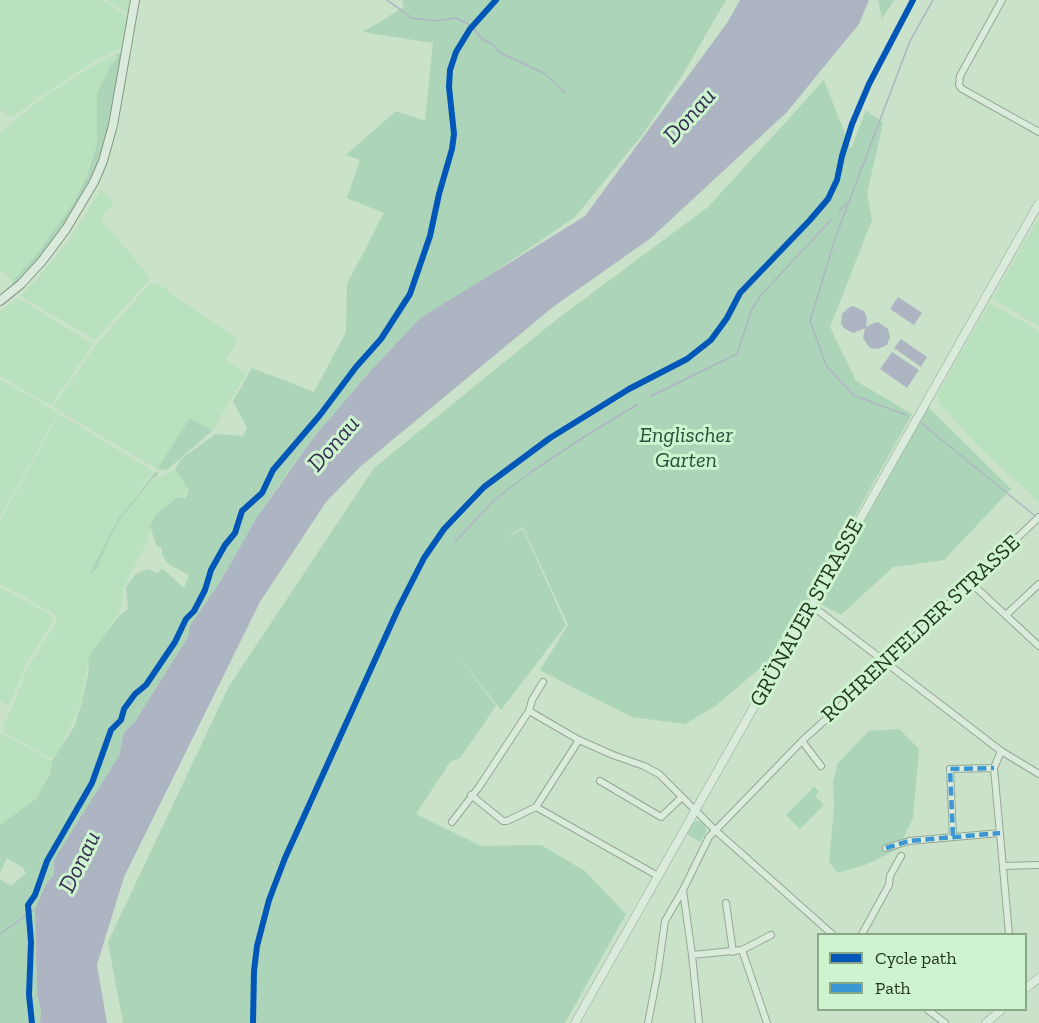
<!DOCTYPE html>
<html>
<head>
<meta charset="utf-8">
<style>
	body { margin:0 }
	#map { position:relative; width:1039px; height:1023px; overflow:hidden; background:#cae2ca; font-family:"Zilla Slab",serif }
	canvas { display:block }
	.legend { position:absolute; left:817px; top:933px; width:210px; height:78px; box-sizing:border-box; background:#cef4cf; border:2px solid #89a787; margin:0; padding:8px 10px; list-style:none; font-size:18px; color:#21341c }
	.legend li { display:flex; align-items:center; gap:12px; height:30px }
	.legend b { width:30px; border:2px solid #89a787 }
</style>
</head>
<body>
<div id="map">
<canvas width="1039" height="1023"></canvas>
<ul class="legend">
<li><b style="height:8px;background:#0057b8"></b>Cycle path</li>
<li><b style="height:8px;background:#3a97d4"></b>Path</li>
</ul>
</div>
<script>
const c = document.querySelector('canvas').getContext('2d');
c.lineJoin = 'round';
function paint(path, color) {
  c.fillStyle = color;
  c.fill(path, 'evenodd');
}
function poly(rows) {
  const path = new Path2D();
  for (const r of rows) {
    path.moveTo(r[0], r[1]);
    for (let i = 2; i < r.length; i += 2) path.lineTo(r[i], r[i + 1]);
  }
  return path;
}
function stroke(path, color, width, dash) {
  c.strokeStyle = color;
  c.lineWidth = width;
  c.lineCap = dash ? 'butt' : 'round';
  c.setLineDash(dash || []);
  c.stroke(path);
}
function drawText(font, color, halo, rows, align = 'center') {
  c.font = font + ' "Zilla Slab",serif';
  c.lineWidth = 6;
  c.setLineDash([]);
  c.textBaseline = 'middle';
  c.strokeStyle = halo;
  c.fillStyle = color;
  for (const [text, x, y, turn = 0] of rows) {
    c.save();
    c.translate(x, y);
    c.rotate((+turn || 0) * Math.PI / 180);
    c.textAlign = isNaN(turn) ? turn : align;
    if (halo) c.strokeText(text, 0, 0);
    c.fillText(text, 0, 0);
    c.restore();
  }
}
const farmland = poly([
	[0,0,102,0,128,17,122,48,96,60,39,97,11,118,0,109],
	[107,0,130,0,128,13],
	[116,54,117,59,111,65,97,93,97,144,87,176,74,202,58,226,37,254,12,282,0,270,0,133,38,101,84,71],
	[101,190,114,203,100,219,151,278,95,340,20,296,37,279,67,243],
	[1039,217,1039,326,992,299],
	[151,282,157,283,238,340,226,360,246,375,212,431,190,418,157,469,53,407,96,345],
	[18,298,93,344,52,404,48,404,0,376,0,311],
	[989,303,1039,331,1039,502,977,445,941,405,937,396],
	[0,379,58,413,0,517],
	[59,414,153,471,118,519,90,574,120,520,150,481,175,470,190,490,155,515,146,544,124,587,121,609,88,661,82,698,77,713,59,750,52,759,2,731,28,667,57,621,53,613,0,584,0,521],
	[0,587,49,614,53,622,27,662,9,706,0,701],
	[0,733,52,761,52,766,36,799,0,825]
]);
const green = poly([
	[402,0,726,0,682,76,643,134,575,217,452,301,419,319,366,376,314,437,282,481,257,517,220,582,190,627,189,635,134,723,124,732,119,756,55,867,54,875,46,884,35,909,37,994,41,1011,40,1023,0,1023,0,879,11,886,26,873,23,868,7,858,0,873,0,825,36,799,50,773,52,761,74,727,82,702,89,670,88,661,91,653,119,616,128,609,126,587,135,575,147,569,158,573,162,568,184,588,189,575,168,564,162,555,162,548,157,547,150,526,155,515,178,497,185,498,189,490,175,470,181,459,215,434,243,436,247,428,233,401,252,368,314,392,346,332,347,284,384,213,347,198,360,160,346,155,396,111,425,121,433,43,363,32,404,7],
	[878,0,894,0,882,19],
	[122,52,107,135,94,173,62,228,47,249,14,285,12,282,37,254,74,202,87,176,97,144,97,93,111,65,117,59,116,54],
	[824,80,851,149,866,110,883,123,867,194,872,220,830,327,856,381,912,414,774,660,758,670,714,707,685,724,632,717,586,694,540,670,568,625,523,527,505,539,523,529,566,625,501,710,453,650,496,706,460,758,450,762,416,814,481,846,541,845,585,871,626,914,565,1023,123,1023,108,942,229,686,374,468,556,320,708,207],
	[928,407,1011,489,944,560,893,567,841,615,817,602],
	[190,418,212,431,167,470,157,469],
	[156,471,159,474,150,481,120,520,108,542,97,568,89,575,118,519],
	[899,729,919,749,913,818,898,849,865,865,837,873,829,861,834,808,833,782,838,763,869,731],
	[814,787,819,791,815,796,824,805,800,829,786,815],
	[697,821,701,821,706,828,706,832,700,842,687,834,693,823]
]);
const water = poly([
	[740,0,869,0,859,24,787,112,651,238,553,307,361,466,326,502,260,602,124,877,97,965,107,1023,40,1023,41,1011,37,994,35,909,46,884,54,875,54,860,119,756,124,732,134,723,189,635,189,627,220,582,257,517,314,437,366,376,419,319,585,216,727,23],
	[898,297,922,313,914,325,890,309],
	[853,306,864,311,867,318,866,327,874,323,878,322,888,329,890,337,887,345,878,349,870,348,863,338,865,328,853,333,844,328,841,324,842,314,848,308],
	[901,339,927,357,921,367,894,348],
	[892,352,919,370,907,388,880,369]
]);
const stream = poly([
	[387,0,412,18,434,21,456,18,470,25],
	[474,29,482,39,492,44,500,53,544,73,565,93],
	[839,211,847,203],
	[651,396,737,354,752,309,762,294,831,220],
	[906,415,853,395,826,365,810,321,836,236,910,41,933,0],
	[921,423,1034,515],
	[455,542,494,500,531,472,587,435,638,404],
	[0,934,35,909]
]);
const minor = poly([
	[1002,0,960,76,959,85,962,89,1039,132],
	[971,583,1039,646],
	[811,605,1001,751,1039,774],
	[1006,615,1039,584],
	[529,711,579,740,613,755,644,766,659,774,715,830,832,934],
	[802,741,821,766],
	[1001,751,994,768,1009,934],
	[600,781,661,817,682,797],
	[471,795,503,821,507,821,536,807,579,740],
	[536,807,658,876],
	[452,822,479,787,529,711,532,700,543,682],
	[953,836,950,769,994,768],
	[886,848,909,841,1000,833],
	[1003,866,1039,865],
	[683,890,692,955,699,1023],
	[726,903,733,952],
	[862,934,889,885,890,876,901,856],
	[742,950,767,1023],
	[692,955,742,950,771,935],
	[928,1010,945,1023],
	[648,1023,658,971,665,921,683,890,709,837,802,741,887,664,1039,517]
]);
const tertiary = poly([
	[1026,988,1039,978],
	[575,1023,1039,203],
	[986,1023,1001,1010]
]);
const secondary = poly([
	[0,301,21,284,42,261,66,229,94,182,103,161,113,125,135,0]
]);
const quiet = poly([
	[953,836,950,769,994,768],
	[886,848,909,841,1000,833]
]);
const cycleway = poly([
	[32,1023,29,995,31,942,28,905,35,895,47,861,92,783,111,730,121,720,124,709,135,694,146,685,175,642,186,619,194,611,205,590,211,570,225,545,235,533,242,511,262,493,273,470,320,415,356,367,381,339,410,294,430,236,439,194,452,149,454,134,449,87,450,70,456,52,470,29,496,0],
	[253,1023,254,971,257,946,269,900,285,858,399,607,424,558,444,529,484,487,550,438,629,389,687,359,711,340,727,318,740,293,810,220,828,199,837,180,842,156,852,124,869,84,913,0]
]);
const parkNames = [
	["Englischer",686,436],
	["Garten",686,461]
];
const streetNames = [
	["GRÜNAUER STRASSE",807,613,-61],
	["ROHRENFELDER STRASSE",921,629,-43]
];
const waterNames = [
	["Donau",690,116,-48],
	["Donau",334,444,-49],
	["Donau",80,862,-64]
];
paint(farmland, '#bae1be');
paint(green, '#acd4b9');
paint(water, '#aeb5c2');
stroke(stream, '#aeb5c2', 1.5);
stroke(minor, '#95a793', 8);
stroke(tertiary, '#95a793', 9);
stroke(secondary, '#849683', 10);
stroke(minor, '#daeadb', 6);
stroke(tertiary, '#daeadb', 8);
stroke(secondary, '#daeadb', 8);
stroke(quiet, '#3a97d4', 4.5, [9, 4.5]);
stroke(cycleway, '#0057b8', 6);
drawText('italic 22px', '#234f3c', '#cef4cf', parkNames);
drawText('22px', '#21341c', '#cef4cf', streetNames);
drawText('italic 24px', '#352c53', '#cef4cf', waterNames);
</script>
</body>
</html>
